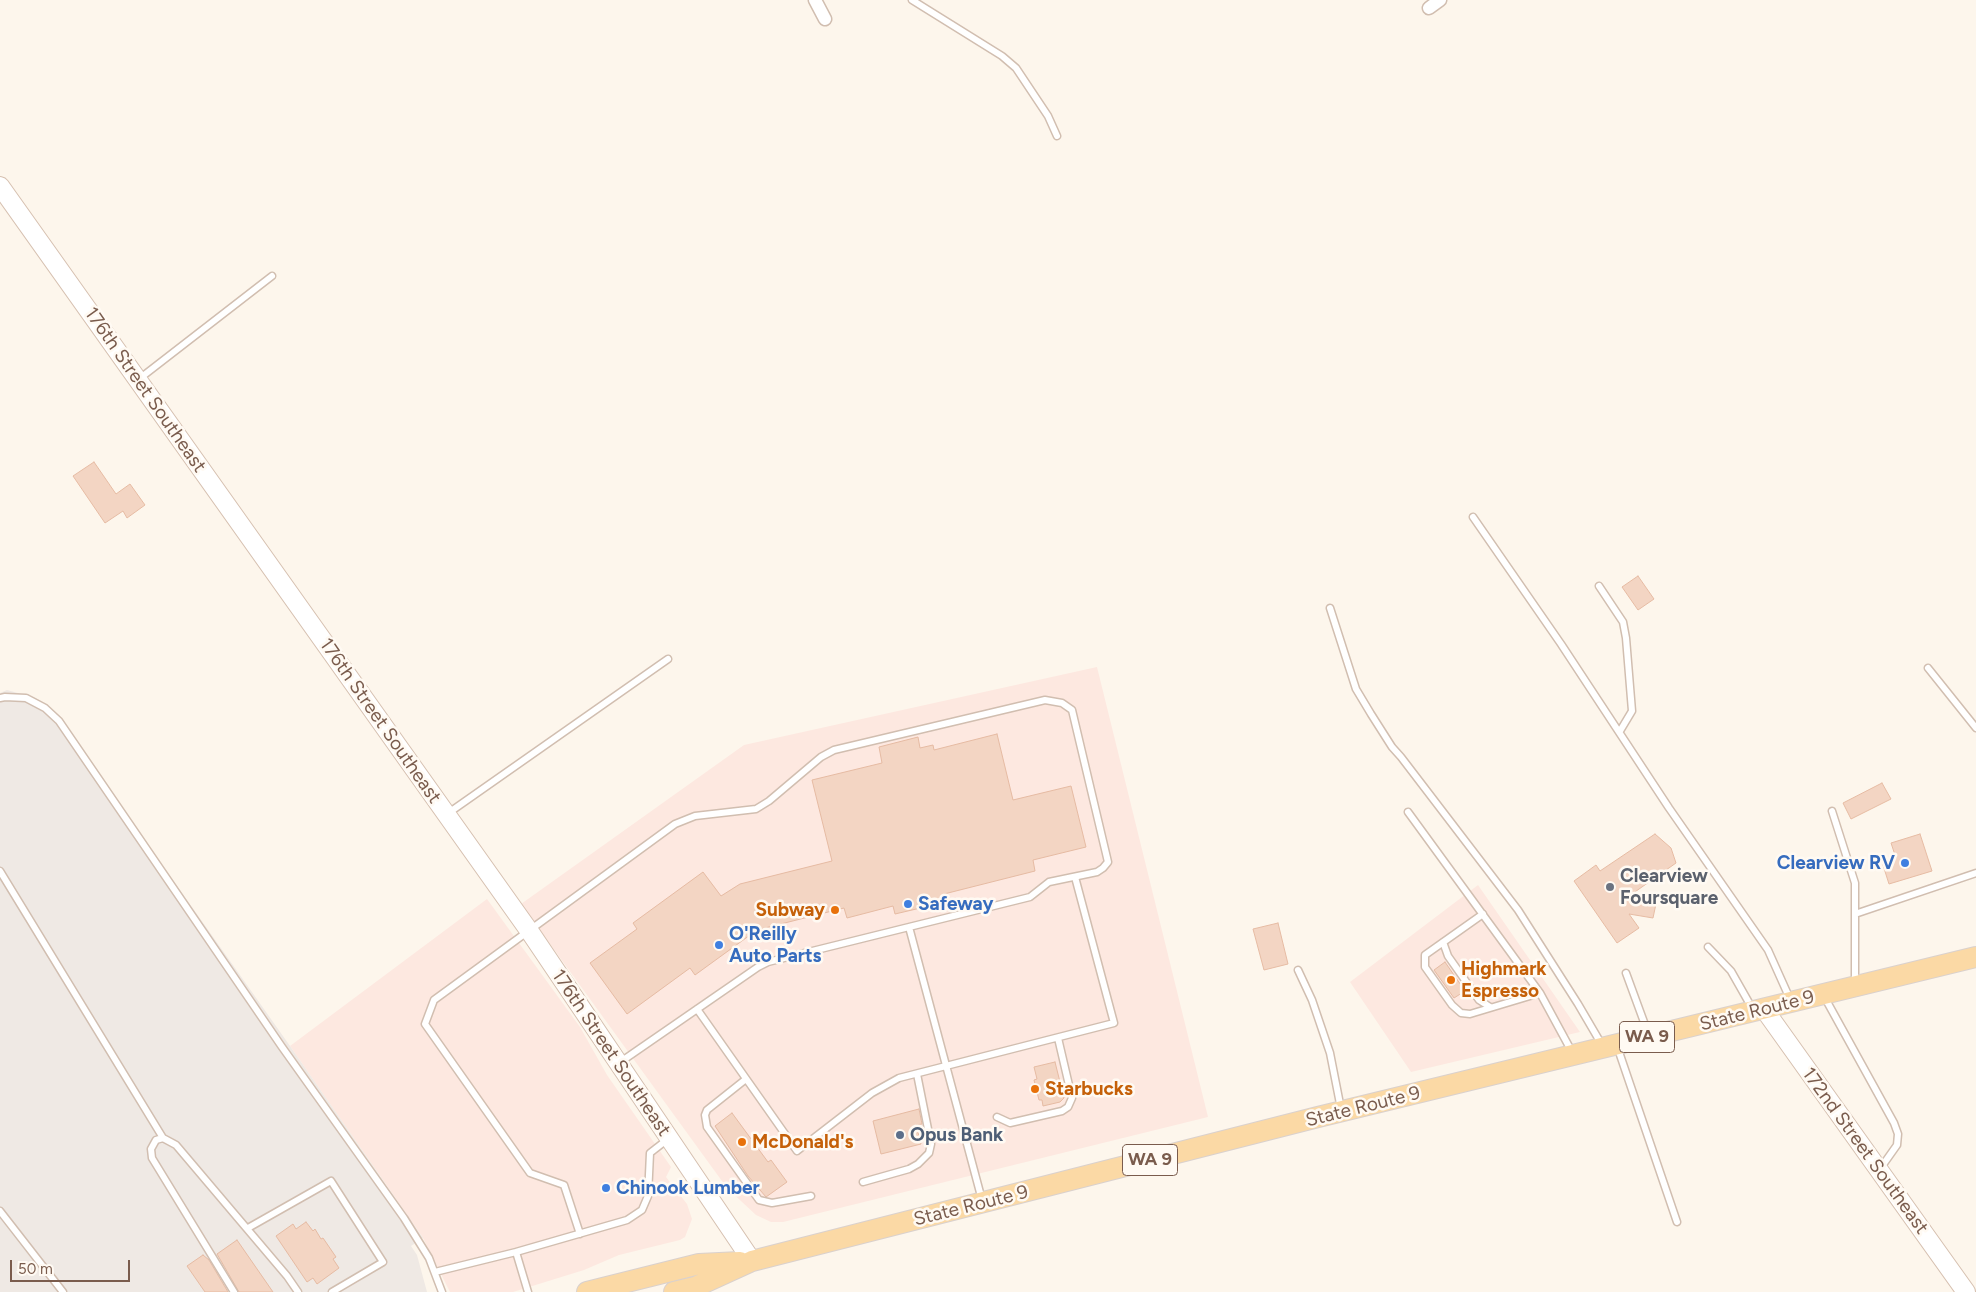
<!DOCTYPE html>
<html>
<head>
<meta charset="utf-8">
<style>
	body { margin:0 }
	#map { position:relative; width:1976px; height:1292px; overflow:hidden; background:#fdf6ec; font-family:Figtree,sans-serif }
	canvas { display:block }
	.scale { position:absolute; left:10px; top:1260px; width:120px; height:22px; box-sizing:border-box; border:2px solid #7a5c4d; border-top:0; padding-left:6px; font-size:15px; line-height:18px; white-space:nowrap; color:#7a5c4d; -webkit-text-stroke:4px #fffaf3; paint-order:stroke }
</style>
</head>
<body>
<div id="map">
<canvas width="1976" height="1292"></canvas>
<div class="scale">50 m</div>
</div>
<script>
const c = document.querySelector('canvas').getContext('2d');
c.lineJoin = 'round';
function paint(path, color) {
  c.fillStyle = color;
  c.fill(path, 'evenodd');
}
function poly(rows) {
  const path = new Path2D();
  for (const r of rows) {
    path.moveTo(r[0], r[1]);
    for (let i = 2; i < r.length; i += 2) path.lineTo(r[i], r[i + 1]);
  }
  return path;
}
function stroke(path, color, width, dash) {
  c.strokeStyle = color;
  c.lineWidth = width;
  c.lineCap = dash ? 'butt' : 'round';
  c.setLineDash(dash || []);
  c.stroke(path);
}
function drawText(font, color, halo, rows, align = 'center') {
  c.font = font + ' Figtree,sans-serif';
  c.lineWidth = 5;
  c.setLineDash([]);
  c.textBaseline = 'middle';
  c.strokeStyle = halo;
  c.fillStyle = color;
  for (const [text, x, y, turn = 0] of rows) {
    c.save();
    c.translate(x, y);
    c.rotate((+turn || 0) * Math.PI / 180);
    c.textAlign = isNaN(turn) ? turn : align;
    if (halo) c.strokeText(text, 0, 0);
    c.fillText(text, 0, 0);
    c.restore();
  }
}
const commercial = poly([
	[1097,667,1208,1117,783,1222,771,1222,756,1215,727,1188,521,904,744,745],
	[1478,885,1580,1032,1411,1072,1350,982],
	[487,899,580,1027,607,1075,671,1167,666,1177,687,1204,692,1219,685,1237,680,1240,619,1255,584,1270,513,1292,450,1292,423,1238,290,1046]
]);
const industrial = poly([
	[7,690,36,698,55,713,290,1046,423,1238,411,1246,417,1255,427,1292,0,1292,0,693]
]);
const building = poly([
	[94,462,116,494,130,484,145,505,127,518,123,511,105,523,73,476,94,462],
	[1638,576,1654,599,1638,610,1622,587,1638,576],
	[997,734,1013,800,1071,786,1086,847,1033,860,1035,871,944,894,946,902,895,914,893,906,847,918,844,908,757,930,695,975,690,968,627,1014,590,963,637,929,633,923,703,872,721,896,740,884,832,861,812,780,882,763,879,747,918,737,920,748,933,745,934,750,997,734],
	[1882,783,1891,799,1851,819,1843,803,1882,783],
	[1655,834,1671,848,1676,863,1632,894,1657,899,1653,918,1629,914,1639,928,1617,943,1574,881,1596,865,1600,871,1655,834],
	[1920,834,1932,871,1889,884,1882,862,1896,858,1891,843,1920,834],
	[1278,923,1288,964,1264,970,1253,929,1278,923],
	[1445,962,1465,991,1454,998,1434,970,1445,962],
	[1055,1062,1064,1098,1060,1102,1043,1106,1042,1100,1039,1100,1034,1080,1037,1079,1034,1067,1055,1062],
	[919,1109,922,1124,916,1125,921,1144,881,1154,873,1121,919,1109],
	[732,1113,768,1162,771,1160,787,1182,766,1197,748,1176,715,1126,732,1113],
	[306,1222,313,1231,315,1229,321,1239,323,1238,336,1257,333,1259,339,1268,317,1284,313,1278,307,1282,276,1236,293,1224,296,1229,306,1222],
	[237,1240,273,1292,239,1292,217,1254,237,1240],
	[203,1255,209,1260,228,1292,205,1292,187,1266,203,1255]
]);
const lane = poly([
	[912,0,1002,56,1016,68,1048,116,1057,136],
	[139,379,272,276],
	[1473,517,1561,644,1669,808,1768,950,1790,999],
	[1599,586,1623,622,1626,638,1632,711,1620,731],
	[1330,608,1356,689,1371,714,1392,747,1401,757,1518,910,1578,1004,1602,1045],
	[1928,668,1976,728],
	[0,698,5,697,26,698,45,708,59,721,282,1047,404,1218,429,1258,442,1292],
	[1832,811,1855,883,1855,983],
	[1408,812,1540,993,1572,1052],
	[447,814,668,659],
	[0,871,163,1138],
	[1483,914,1425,955,1425,967,1452,1005,1461,1013,1470,1014,1540,993],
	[1855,914,1976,873],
	[909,927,982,1200],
	[1443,942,1448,956,1479,1000,1490,1007],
	[1708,947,1731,971,1752,1008],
	[1298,970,1312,1000,1330,1053,1341,1109],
	[1626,973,1648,1033],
	[1825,998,1894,1123,1898,1134,1897,1145,1880,1169],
	[697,1009,797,1151,872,1093,899,1078,1114,1023,1075,877],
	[1617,1046,1677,1222],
	[746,1079,707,1110,705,1115,707,1127,759,1200,772,1203,811,1196],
	[997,1117,1010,1123,1062,1111,1068,1107,1072,1098,1058,1038],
	[863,1182,909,1169,918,1164,929,1153,931,1144,917,1074],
	[0,1211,63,1292],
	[248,1228,331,1181,383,1262,332,1292],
	[580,1234,564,1185,530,1173,425,1024,434,1000,675,824,695,816,756,809,769,801,821,757,834,750,1045,700,1062,703,1072,710,1108,862,1103,868,1097,872,1049,882,1030,897,768,962,758,967,619,1063],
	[435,1272,516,1252],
	[234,1292,152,1158,151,1149,156,1140,163,1138,176,1145,287,1276,298,1292],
	[528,1292,516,1252,627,1220,642,1210,648,1196,650,1153,668,1139]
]);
const street = poly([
	[815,0,825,19],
	[1429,8,1440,0]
]);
const secondary = poly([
	[0,186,530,932,752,1261],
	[1764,1009,1966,1292]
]);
const primary = poly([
	[587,1292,699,1264,740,1262],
	[674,1292,695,1287,752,1261,1318,1117,1976,957]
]);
const markers = [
	[1905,863,5,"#3f7fe0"],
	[1610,887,5,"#6b7280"],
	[908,904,5,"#3f7fe0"],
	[835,910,5,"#e8710a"],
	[719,945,5,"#3f7fe0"],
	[1451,980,5,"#e8710a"],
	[1035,1089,5,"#e8710a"],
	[900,1135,5,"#5c6f8a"],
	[742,1142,5,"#e8710a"],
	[606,1188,5,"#3f7fe0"]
];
const shields = [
	[1647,1037,55],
	[1150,1160,55]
];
const shieldNames = [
	["WA 9",1647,1037],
	["WA 9",1150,1160]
];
const streetNames = [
	["176th Street Southeast",145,390,55],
	["176th Street Southeast",380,721,55],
	["State Route 9",1757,1011,-14],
	["176th Street Southeast",611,1053,56],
	["State Route 9",1363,1107,-14],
	["172nd Street Southeast",1865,1151,54],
	["State Route 9",971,1206,-14]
];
const shopNames = [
	["Clearview RV",1895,863,"right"],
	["Safeway",918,904],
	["O'Reilly",729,934],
	["Auto Parts",729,956],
	["Chinook Lumber",616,1188]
];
const worshipNames = [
	["Clearview",1620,876],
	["Foursquare",1620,898]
];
const foodNames = [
	["Subway",825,910,"right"],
	["Highmark",1461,969],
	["Espresso",1461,991],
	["Starbucks",1045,1089],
	["McDonald's",752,1142]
];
const serviceNames = [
	["Opus Bank",910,1135]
];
paint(commercial, '#fde8e0');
paint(industrial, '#efe9e4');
paint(building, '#f3d5c3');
stroke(building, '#e6bba3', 1);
stroke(lane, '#d1beb0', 9);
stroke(street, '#d1beb0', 15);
stroke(secondary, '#d6c0b0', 20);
stroke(primary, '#dad1cd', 22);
stroke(lane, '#fff', 6);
stroke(street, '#fff', 12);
stroke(secondary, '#fff', 18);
stroke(primary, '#fbd9a5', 20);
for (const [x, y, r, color] of markers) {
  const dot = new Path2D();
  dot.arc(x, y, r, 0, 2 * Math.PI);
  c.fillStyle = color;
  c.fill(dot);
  stroke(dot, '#fffaf3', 2);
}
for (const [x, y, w] of shields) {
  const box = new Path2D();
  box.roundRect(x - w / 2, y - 15.5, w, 31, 4);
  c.fillStyle = '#fffaf3';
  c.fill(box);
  stroke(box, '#7a5c4d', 1);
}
drawText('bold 18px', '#7a5c4d', null, shieldNames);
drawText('19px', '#7a5c4d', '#fffaf3', streetNames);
drawText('bold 19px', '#366cbe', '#fffaf3', shopNames, 'left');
drawText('bold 19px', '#5b616d', '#fffaf3', worshipNames, 'left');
drawText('bold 19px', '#c56008', '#fffaf3', foodNames, 'left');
drawText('bold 19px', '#4e5e75', '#fffaf3', serviceNames, 'left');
</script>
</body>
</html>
